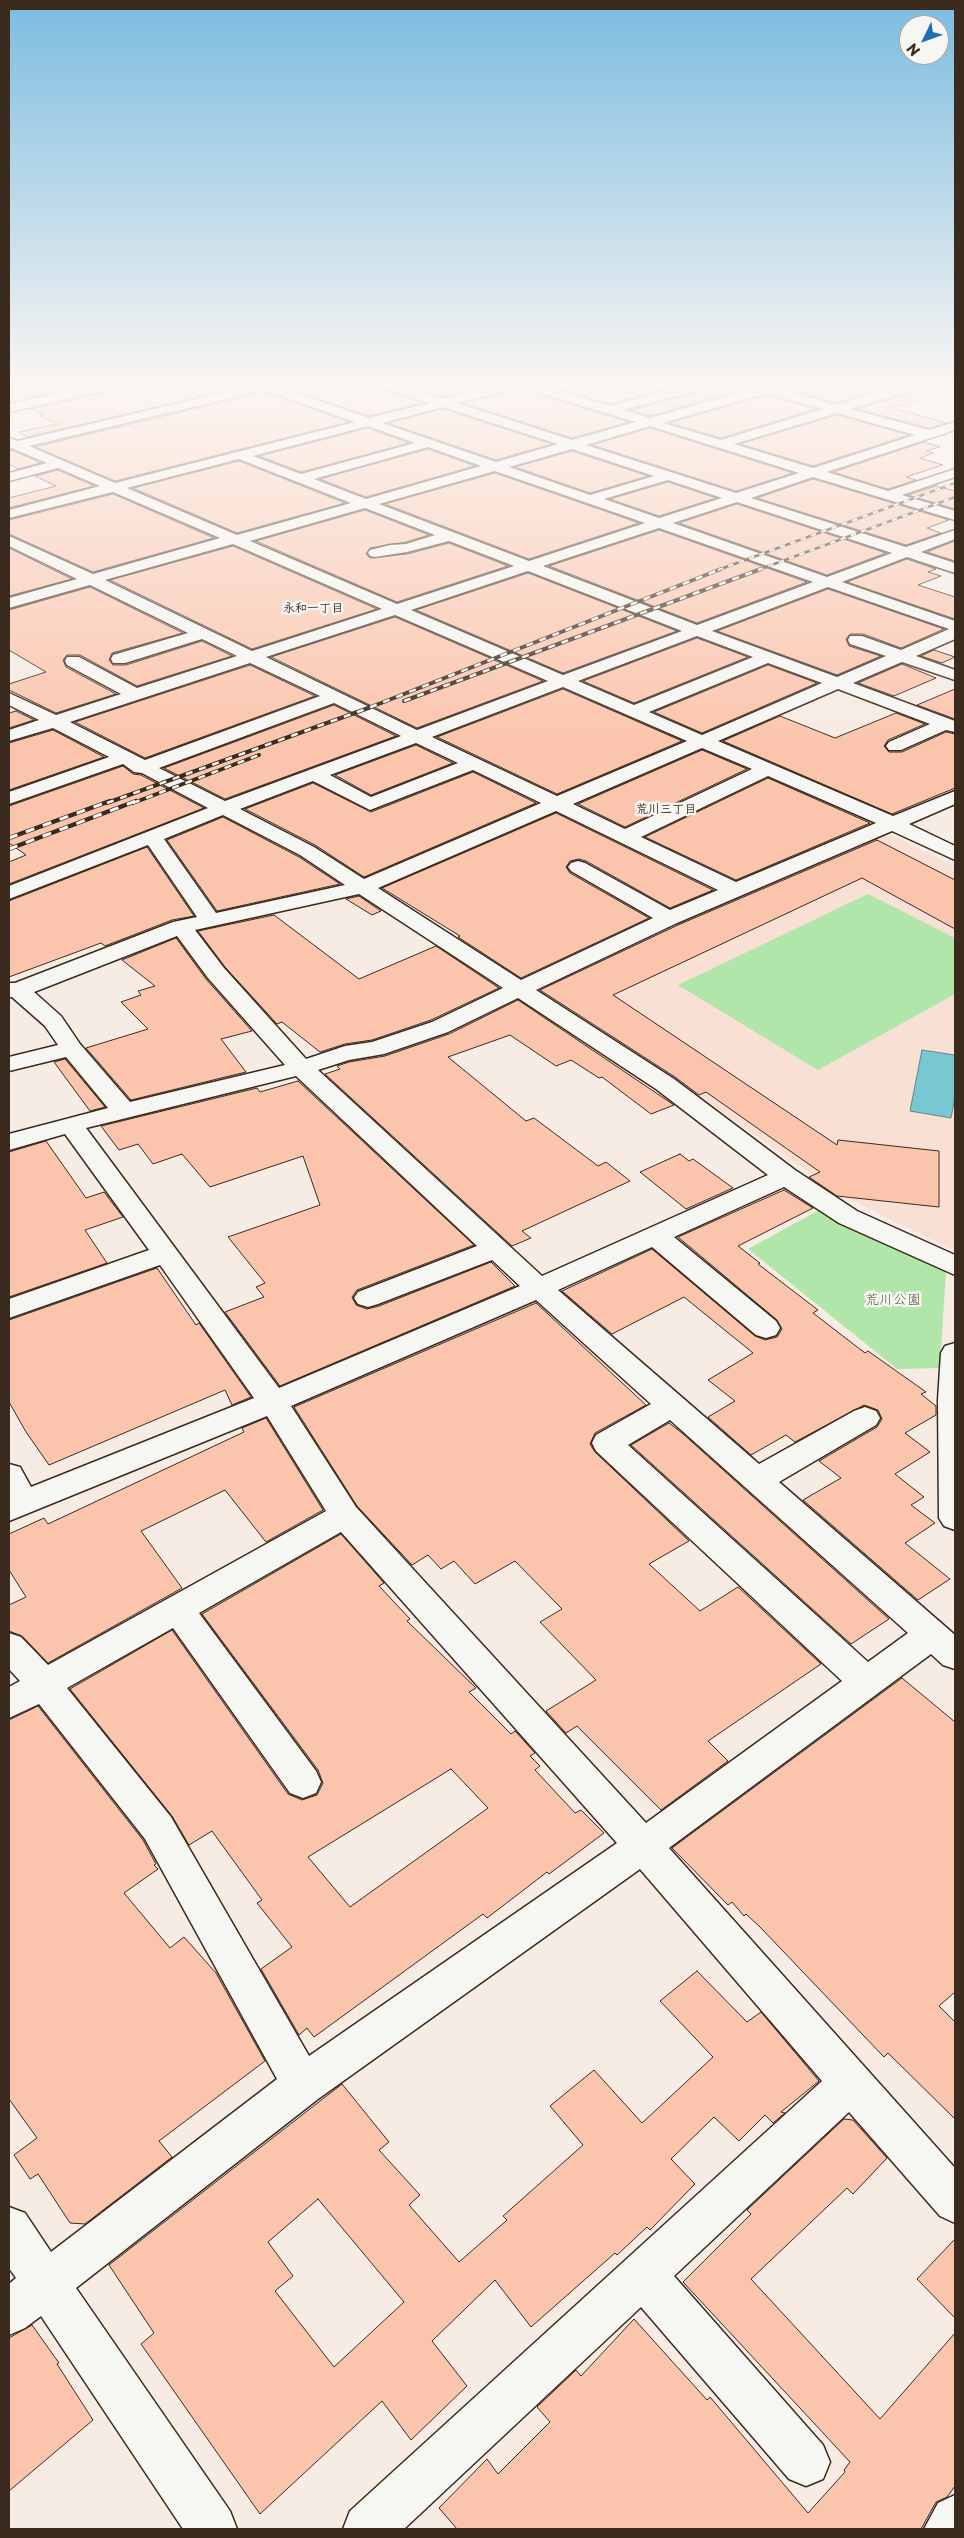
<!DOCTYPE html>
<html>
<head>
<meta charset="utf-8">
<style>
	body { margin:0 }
	#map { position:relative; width:964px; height:2538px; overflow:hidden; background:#f7ece4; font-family:"Playpen Sans",sans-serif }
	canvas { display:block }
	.frame { position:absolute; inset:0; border:10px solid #3b2a1e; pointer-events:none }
	.north { position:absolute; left:899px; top:15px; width:50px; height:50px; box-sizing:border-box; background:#f6f6f2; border:1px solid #aba49d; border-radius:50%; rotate:228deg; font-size:14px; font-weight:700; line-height:20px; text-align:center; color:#3b2a1e }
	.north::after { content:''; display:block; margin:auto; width:18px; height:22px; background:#1f6fb2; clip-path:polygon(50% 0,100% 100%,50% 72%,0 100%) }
</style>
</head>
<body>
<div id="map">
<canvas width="964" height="2538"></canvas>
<div class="frame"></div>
<div class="north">N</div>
</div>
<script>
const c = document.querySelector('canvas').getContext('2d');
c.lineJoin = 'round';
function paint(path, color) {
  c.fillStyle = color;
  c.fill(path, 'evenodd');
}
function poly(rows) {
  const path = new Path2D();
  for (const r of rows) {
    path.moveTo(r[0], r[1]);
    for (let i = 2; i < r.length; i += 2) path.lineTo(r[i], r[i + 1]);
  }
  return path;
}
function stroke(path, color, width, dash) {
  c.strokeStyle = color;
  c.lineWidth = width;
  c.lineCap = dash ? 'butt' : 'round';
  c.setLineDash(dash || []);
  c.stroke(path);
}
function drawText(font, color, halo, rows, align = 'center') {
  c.font = font + ' "Playpen Sans","Klee One",sans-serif';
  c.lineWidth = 5;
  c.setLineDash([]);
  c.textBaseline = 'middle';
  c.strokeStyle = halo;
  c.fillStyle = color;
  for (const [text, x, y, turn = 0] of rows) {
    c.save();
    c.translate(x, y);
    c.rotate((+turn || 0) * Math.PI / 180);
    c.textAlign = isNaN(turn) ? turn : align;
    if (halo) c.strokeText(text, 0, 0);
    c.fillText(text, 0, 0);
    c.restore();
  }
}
const built = poly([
	[886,835,894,836,955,867,955,1251,845,1197,543,989,663,930]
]);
const green = poly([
	[868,894,955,938,955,994,818,1070,678,985],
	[823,1208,946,1271,940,1368,897,1369,748,1249]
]);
const water = poly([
	[922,1050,955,1055,955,1096,951,1118,910,1111,922,1050]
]);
const building = poly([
	[9,386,84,386,32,397,9,388,9,386],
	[115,386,245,386,28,437,19,432,58,424,39,416,44,415,31,409,107,392,115,386],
	[280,386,382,386,385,391,423,403,369,416,280,386],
	[408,386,490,386,444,397,408,386],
	[518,386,523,386,526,391,629,422,572,438,464,403,514,391,518,386],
	[549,386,679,386,610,404,549,386],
	[706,386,751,386,650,416,630,410,702,391,706,386],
	[786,386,868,387,893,386,836,403,784,388,786,386],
	[919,386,942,386,943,392,892,408,947,423,929,428,857,409,916,391,919,386],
	[264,392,349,422,115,481,35,447,264,392],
	[766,395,816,409,721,438,670,423,766,395],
	[443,409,552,444,496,460,388,423,443,409],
	[837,415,909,435,813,466,740,444,837,415],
	[368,428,409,443,301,472,259,456,368,428],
	[650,428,793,473,736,491,592,445,650,428],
	[924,442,940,447,926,451,933,453,920,458,943,465,906,477,916,480,888,489,833,472,924,442],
	[428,449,475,466,366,497,320,479,428,449],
	[12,450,41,463,18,469,9,464,9,451,12,450],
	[572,451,648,476,590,493,515,467,572,451],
	[239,461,345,503,237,533,133,488,239,461],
	[58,470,94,486,9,508,9,498,56,486,35,476,58,470],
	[495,473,639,523,529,559,385,504,495,473],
	[813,479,949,520,927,528,941,533,906,545,757,498,813,479],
	[668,482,716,498,659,516,610,499,668,482],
	[936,486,955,491,955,509,908,495,936,486],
	[113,494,214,538,93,572,9,534,9,520,113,494],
	[737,504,886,553,827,575,679,523,737,504],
	[365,510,429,535,406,542,370,548,366,554,370,558,407,554,449,543,508,566,397,602,256,541,365,510],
	[659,530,807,582,697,623,549,566,659,530],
	[955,541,955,561,927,552,955,541],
	[233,546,377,609,252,649,110,580,233,546],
	[9,548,72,579,9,596,9,548],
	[907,559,936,569,928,572,941,576,918,585,955,597,955,619,847,582,907,559],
	[528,573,677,631,563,673,416,610,528,573],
	[90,587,183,633,112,653,109,660,113,665,126,665,202,641,232,656,137,686,80,655,67,655,63,660,66,667,116,694,56,713,9,690,9,684,46,672,9,650,9,610,90,587],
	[828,589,944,629,901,648,863,634,850,634,846,639,849,646,881,656,837,675,717,631,828,589],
	[395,617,543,681,417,728,271,657,395,617],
	[697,638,748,657,634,703,583,681,697,638],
	[934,650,955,657,942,663,921,656,934,650],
	[902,664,936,678,894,696,858,683,902,664],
	[250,665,315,696,145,758,75,722,250,665],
	[768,665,817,683,702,733,654,712,768,665],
	[563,689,682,741,557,794,437,737,563,689],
	[955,689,955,719,917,705,955,689],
	[334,705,396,736,225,799,164,768,334,705],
	[16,711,34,720,9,728,9,713,16,711],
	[896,713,925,724,888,740,884,746,889,752,902,752,946,732,955,734,955,788,892,814,723,741,780,716,835,738,896,713],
	[53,730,104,757,9,790,9,743,53,730],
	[416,745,453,763,371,795,335,775,416,745],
	[702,750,747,769,625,827,578,804,702,750],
	[123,766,133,774,141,775,204,808,9,884,9,862,26,855,9,843,9,806,123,766],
	[473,772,536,803,364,877,315,845,245,809,313,783,371,812,473,772],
	[768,778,870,823,736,880,645,837,768,778],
	[556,813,713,890,670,908,586,861,579,859,570,861,566,867,570,873,649,918,521,978,458,937,460,936,382,888,556,813],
	[223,817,299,857,340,884,217,911,167,840,223,817],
	[877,840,955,880,955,929,862,878,613,995,837,1145,838,1140,939,1151,939,1207,837,1196,809,1177,820,1172,706,1092,699,1095,675,1077,540,990,678,925,877,840],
	[147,847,194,916,172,920,105,946,101,943,9,977,9,901,147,847],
	[359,896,381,911,372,915,346,899,359,896],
	[274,915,359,979,436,946,499,988,431,1020,372,1040,345,1044,320,1052,282,1022,277,1024,225,967,198,931,274,915],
	[176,938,206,979,252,1031,221,1039,246,1072,131,1100,86,1048,148,1029,121,1002,141,995,138,991,155,986,122,960,176,938],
	[518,1000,674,1105,651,1114,602,1077,599,1078,571,1060,556,1066,510,1035,448,1057,526,1121,534,1118,598,1166,606,1162,630,1181,522,1231,531,1238,512,1246,325,1074,340,1069,337,1066,349,1062,385,1056,449,1034,518,1000],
	[65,1059,105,1107,90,1111,54,1062,65,1059],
	[298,1081,474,1245,357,1290,352,1297,356,1305,367,1309,379,1306,491,1262,515,1286,280,1386,225,1312,264,1297,256,1287,265,1283,228,1237,320,1205,303,1156,210,1187,182,1154,153,1164,138,1144,119,1150,101,1126,257,1088,260,1092,298,1081],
	[46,1141,86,1198,104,1192,123,1217,85,1230,107,1263,9,1297,9,1152,46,1141],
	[680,1154,689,1161,693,1159,733,1188,686,1209,640,1172,680,1154],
	[784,1190,813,1208,738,1246,760,1263,758,1264,818,1310,813,1313,865,1353,868,1351,926,1392,921,1394,936,1406,936,1415,905,1433,930,1452,895,1474,924,1497,911,1505,935,1523,905,1543,950,1579,918,1600,803,1500,841,1478,819,1461,877,1427,882,1419,878,1410,864,1405,795,1442,786,1435,751,1455,708,1417,735,1401,708,1380,753,1353,684,1297,612,1334,562,1291,652,1249,755,1336,765,1340,777,1337,782,1329,777,1320,678,1237,784,1190],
	[157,1268,196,1325,199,1323,251,1397,232,1405,225,1390,49,1465,26,1432,9,1402,9,1320,157,1268],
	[536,1303,646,1405,595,1433,590,1444,595,1452,689,1541,649,1564,700,1611,738,1587,821,1664,708,1741,728,1761,661,1810,577,1726,566,1733,546,1711,596,1680,540,1622,562,1609,515,1561,475,1584,454,1561,441,1569,428,1555,412,1565,357,1506,294,1407,536,1303],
	[266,1418,323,1510,266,1542,225,1490,141,1531,182,1588,48,1663,22,1636,9,1631,9,1605,26,1597,9,1570,9,1534,44,1518,48,1524,244,1432,242,1428,266,1418],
	[669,1423,682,1433,889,1619,851,1644,631,1445,669,1423],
	[341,1534,384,1583,379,1586,410,1619,407,1621,476,1688,469,1692,511,1734,515,1731,535,1753,530,1756,540,1766,535,1770,575,1813,581,1810,604,1833,549,1874,547,1872,487,1918,483,1914,314,2037,307,2028,299,2035,261,1969,292,1947,257,1903,262,1900,212,1831,189,1845,172,1816,70,1689,172,1630,288,1794,302,1800,317,1795,323,1783,318,1770,202,1614,341,1534],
	[451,1769,488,1808,350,1907,308,1857,451,1769],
	[902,1678,955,1722,955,1992,939,2006,955,2022,955,2119,888,2053,884,2057,760,1927,746,1914,744,1916,732,1902,728,1905,672,1848,902,1678],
	[38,1706,143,1840,156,1864,154,1865,158,1869,124,1893,170,1948,184,1937,216,1973,265,2061,159,2141,172,2157,85,2224,70,2223,38,2174,30,2179,14,2155,37,2138,9,2099,9,1720,38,1706],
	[697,1971,747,2022,761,2012,819,2081,781,2112,785,2113,773,2123,765,2115,739,2141,714,2117,671,2159,695,2184,650,2230,647,2227,617,2255,615,2253,531,2327,495,2280,432,2341,467,2386,411,2440,382,2401,260,2514,141,2344,154,2333,109,2265,342,2084,389,2142,379,2150,420,2195,409,2205,459,2262,507,2220,503,2216,583,2145,550,2106,594,2070,642,2123,713,2057,660,2001,697,1971],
	[318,2199,404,2302,334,2367,275,2291,293,2276,268,2242,318,2199],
	[844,2119,853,2120,887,2158,853,2194,847,2188,751,2279,880,2419,955,2333,955,2486,947,2497,936,2502,921,2529,457,2529,439,2508,487,2459,498,2474,550,2422,537,2407,576,2370,581,2376,634,2319,707,2400,710,2397,808,2513,845,2472,844,2470,850,2462,683,2282,751,2214,747,2210,844,2119],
	[955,2239,955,2318,917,2279,955,2239],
	[32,2325,59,2363,57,2364,93,2420,9,2491,9,2338,32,2325]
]);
const minor = poly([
	[92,386,113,386,107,390,9,412,9,404,92,386],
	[252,386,275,386,369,418,430,403,386,389,384,386,402,386,444,399,497,386,516,386,514,389,457,403,572,440,636,422,527,389,525,386,543,386,610,406,685,386,704,386,702,389,623,410,650,418,753,389,753,386,784,386,780,389,836,405,899,386,917,386,915,389,850,409,929,430,955,422,955,430,827,472,888,491,955,469,955,477,902,495,955,511,955,520,813,477,751,498,906,547,955,530,955,539,921,552,955,563,955,573,907,557,842,582,955,621,955,639,916,656,955,670,955,680,902,662,853,683,955,721,955,732,946,730,901,750,889,750,886,746,889,742,930,724,838,689,718,741,893,816,955,791,955,804,909,824,955,846,955,860,892,831,677,923,536,990,674,1079,795,1170,857,1211,955,1255,955,1275,839,1223,784,1187,674,1237,776,1321,780,1328,776,1335,766,1338,756,1335,652,1247,558,1290,759,1464,854,1411,865,1407,876,1411,880,1418,876,1425,779,1482,955,1635,955,1669,943,1665,931,1654,669,1848,955,2168,955,2223,940,2216,849,2112,674,2276,823,2445,830,2462,823,2479,806,2486,789,2479,641,2307,404,2529,343,2529,350,2511,822,2081,640,1869,318,2099,76,2288,230,2511,237,2529,183,2529,41,2316,25,2328,9,2335,9,2284,16,2278,9,2268,9,2207,25,2213,51,2252,277,2079,145,1839,39,1704,9,1718,9,1687,20,1681,9,1669,9,1633,21,1637,48,1665,326,1511,267,1416,9,1521,9,1464,20,1467,31,1487,254,1398,160,1265,9,1318,9,1299,149,1250,65,1134,9,1150,9,1134,108,1108,66,1057,9,1071,9,1057,58,1045,45,1026,12,997,9,997,9,983,15,983,173,922,197,917,148,845,9,899,9,886,208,808,142,773,134,772,123,764,9,804,9,792,109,757,53,728,9,741,9,730,39,720,9,705,9,693,56,715,121,694,67,665,65,661,67,657,79,657,137,688,237,656,202,639,125,663,113,663,111,659,113,655,188,633,90,585,9,608,9,598,77,579,9,546,9,536,93,574,220,538,113,492,9,518,9,510,100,486,58,468,9,481,9,473,47,463,9,447,9,438,18,441,252,386],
	[264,390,355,422,115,483,29,446,264,390],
	[766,393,823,409,721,440,663,423,766,393],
	[443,407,558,444,496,462,382,423,443,407],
	[837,413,915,435,813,468,734,444,837,413],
	[368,426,415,443,301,474,253,456,368,426],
	[650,426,799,473,736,493,586,445,650,426],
	[428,447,481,466,366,499,314,479,428,447],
	[572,449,654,476,590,495,509,467,572,449],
	[239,459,351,503,237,535,127,488,239,459],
	[495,471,645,523,529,561,379,504,495,471],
	[668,480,722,498,659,518,604,499,668,480],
	[737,502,892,553,827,577,673,523,737,502],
	[365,508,435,535,406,544,390,545,370,550,368,553,370,556,375,557,407,552,449,541,514,566,397,604,250,541,365,508],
	[659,528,813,582,697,625,543,566,659,528],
	[233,544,382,609,252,651,105,580,233,544],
	[528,571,682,631,563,675,411,610,528,571],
	[828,587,949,629,901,650,862,636,850,636,848,640,850,644,886,656,837,677,712,631,828,587],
	[395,615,548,681,417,730,266,657,395,615],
	[697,636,753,657,634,705,578,681,697,636],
	[250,663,320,696,145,760,70,722,250,663],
	[768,663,822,683,702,735,649,712,768,663],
	[563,687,687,741,557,796,432,737,563,687],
	[334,703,401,736,225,801,159,768,334,703],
	[416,743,458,763,371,797,330,775,416,743],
	[702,748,752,769,625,829,573,804,702,748],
	[473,770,541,803,364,879,314,847,240,809,313,781,370,810,473,770],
	[768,776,876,823,736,882,641,837,768,776],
	[556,811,718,890,670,910,585,863,578,861,571,863,568,867,571,871,653,918,521,980,378,888,556,811],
	[223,815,300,855,345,885,216,913,164,839,223,815],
	[359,894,503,988,432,1022,372,1042,345,1046,306,1059,224,968,195,930,359,894],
	[177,936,208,978,285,1065,130,1102,80,1044,61,1016,34,992,177,936],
	[518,998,656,1089,768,1175,542,1276,318,1070,349,1060,384,1054,448,1032,518,998],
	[296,1076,477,1246,358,1292,354,1298,358,1304,368,1307,378,1304,492,1260,520,1286,279,1388,86,1128,296,1076],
	[536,1300,651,1404,596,1435,592,1443,596,1451,842,1681,646,1823,356,1507,291,1406,536,1300],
	[670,1420,908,1633,868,1662,628,1445,670,1420],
	[341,1532,617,1843,309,2056,171,1817,67,1688,173,1628,290,1793,303,1798,316,1793,321,1782,316,1771,199,1613,341,1532],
	[955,1343,955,1530,944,1526,939,1518,938,1400,941,1353,945,1346,955,1343],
	[955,2495,955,2529,924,2529,938,2503,955,2495]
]);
const railFar2 = poly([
	[718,570,955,483],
	[758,570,955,497]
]);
const railFar1 = poly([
	[404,701,761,569],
	[107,803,371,707,721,569],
	[133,803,259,755]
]);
const rail = poly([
	[9,838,110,801],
	[9,849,136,801]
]);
const farNeighbourhoodnames = [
	["永和一丁目",313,609],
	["荒川三丁目",666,810]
];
const parkNames = [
	["荒川公園",893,1300]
];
paint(built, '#f8e0d4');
paint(green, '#b0e6a9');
paint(water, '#78c8d2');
stroke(water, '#60898a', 1);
paint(building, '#fbc5ad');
stroke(building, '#3b2a1e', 1);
stroke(minor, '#3b2a1e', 3);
paint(minor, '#f6f6f2');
stroke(railFar2, '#3b2a1e', 2.5);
stroke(railFar1, '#3b2a1e', 4);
stroke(rail, '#3b2a1e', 4.5);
stroke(railFar2, '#f6f6f2', 2, [5.5]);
stroke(railFar1, '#f6f6f2', 2.5, [7]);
stroke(rail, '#f6f6f2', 3, [9]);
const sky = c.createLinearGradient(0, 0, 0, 741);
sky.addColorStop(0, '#7bbcdf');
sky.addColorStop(0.52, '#fbf6f3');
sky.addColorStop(1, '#fbf6f300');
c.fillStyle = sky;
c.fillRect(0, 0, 964, 741);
drawText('bold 12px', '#3b2a1e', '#f6f6f2', farNeighbourhoodnames);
drawText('14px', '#585941', '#f6f6f2', parkNames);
</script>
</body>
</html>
